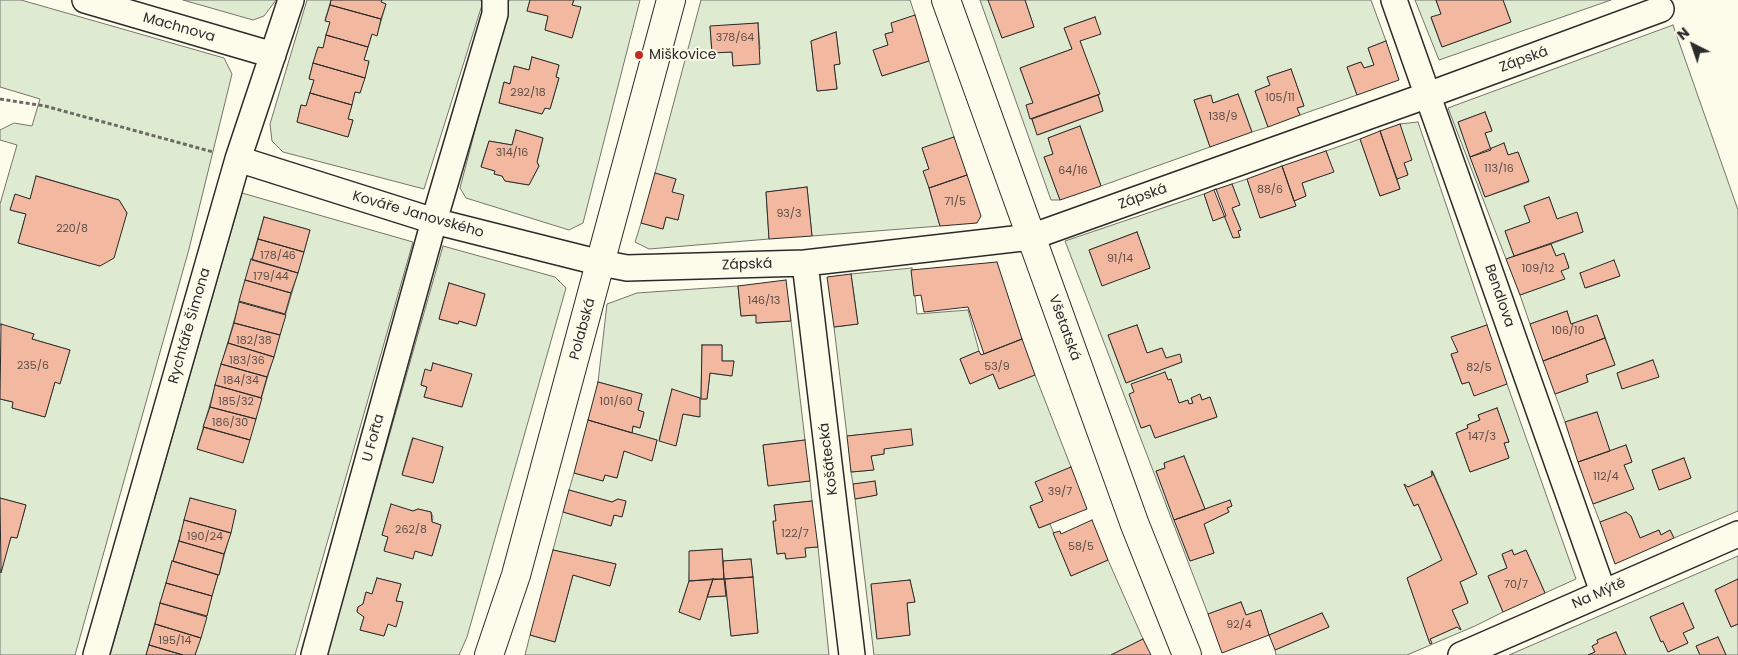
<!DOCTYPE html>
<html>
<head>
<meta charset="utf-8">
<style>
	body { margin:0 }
	#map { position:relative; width:1738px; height:655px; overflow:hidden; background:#fdfbea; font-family:Poppins,sans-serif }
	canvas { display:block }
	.north { position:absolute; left:1668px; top:20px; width:50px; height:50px; -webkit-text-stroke:4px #fdfbea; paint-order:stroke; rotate:319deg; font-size:14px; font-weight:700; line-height:20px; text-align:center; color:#2b2b2b }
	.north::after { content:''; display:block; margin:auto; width:18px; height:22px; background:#2b2b2b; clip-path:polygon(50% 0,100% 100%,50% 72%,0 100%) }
</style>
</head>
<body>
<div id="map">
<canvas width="1738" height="655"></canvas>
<div class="north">N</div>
</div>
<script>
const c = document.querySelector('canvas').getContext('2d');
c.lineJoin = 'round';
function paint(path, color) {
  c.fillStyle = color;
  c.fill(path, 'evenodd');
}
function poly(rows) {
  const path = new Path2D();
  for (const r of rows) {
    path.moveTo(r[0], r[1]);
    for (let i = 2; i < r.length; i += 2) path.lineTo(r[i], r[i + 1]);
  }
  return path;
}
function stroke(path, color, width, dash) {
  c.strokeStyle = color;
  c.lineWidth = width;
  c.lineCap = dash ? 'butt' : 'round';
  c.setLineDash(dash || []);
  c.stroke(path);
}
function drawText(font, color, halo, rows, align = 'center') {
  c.font = font + ' Poppins,sans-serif';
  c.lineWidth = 4;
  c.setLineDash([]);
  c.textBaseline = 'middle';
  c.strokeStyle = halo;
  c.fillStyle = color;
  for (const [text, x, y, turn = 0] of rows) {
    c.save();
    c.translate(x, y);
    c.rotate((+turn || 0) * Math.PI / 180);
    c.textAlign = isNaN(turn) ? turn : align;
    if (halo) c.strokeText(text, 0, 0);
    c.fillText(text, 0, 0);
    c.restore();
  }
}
const green = poly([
	[0,0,21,0,224,58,232,74,189,249,75,655,0,655,0,572,11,537,17,538,26,505,0,498,0,399,13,402,12,408,45,417,55,382,60,383,70,350,32,339,34,334,1,325,0,326,0,204,17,145,0,140,0,130,14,123,32,126,40,99,0,87,0,0],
	[37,176,119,200,127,213,100,266,18,243,26,214,10,210,15,195,30,199,37,176],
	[183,0,276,0,264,16,253,20,183,0],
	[307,0,331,0,325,20,330,22,323,48,318,47,309,78,314,80,306,106,301,105,297,122,348,137,353,120,348,119,355,92,360,93,369,62,364,60,372,34,377,35,386,4,381,2,382,0,481,0,482,5,424,189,283,152,272,141,270,124,307,0],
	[509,0,530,0,527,11,548,16,545,30,572,38,580,8,572,5,574,0,640,0,583,223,569,230,466,198,460,188,509,0],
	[532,57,559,65,556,77,559,78,550,109,545,108,542,114,499,103,504,82,510,84,514,66,529,70,532,57],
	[516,130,543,138,537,162,539,166,529,185,505,181,502,176,494,174,495,171,481,166,489,141,512,145,516,130],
	[701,0,910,0,915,15,893,32,885,34,888,45,874,50,882,76,929,61,954,137,922,148,929,169,929,188,940,226,812,236,807,187,766,192,769,239,649,249,635,242,641,223,663,229,666,217,678,220,672,192,676,179,655,173,701,0],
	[758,23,760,49,733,66,732,52,712,53,710,27,758,23],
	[836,32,840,64,834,65,837,89,817,91,811,41,836,32],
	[980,0,989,0,1002,38,1034,27,1025,0,1371,0,1386,41,1368,48,1374,65,1364,68,1361,62,1347,67,1357,95,1300,115,1297,108,1304,106,1291,69,1267,77,1270,85,1255,91,1268,127,1252,132,1238,94,1213,103,1210,95,1194,100,1210,147,1101,186,1080,126,1048,138,1053,154,1044,157,1060,200,1051,200,980,0],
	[1095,17,1080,41,1099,94,1098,95,1103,111,1038,135,1026,105,1033,103,1020,68,1072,49,1064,28,1095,17],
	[1415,0,1436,0,1441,14,1431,18,1442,47,1511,22,1503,0,1611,0,1439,60,1415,0],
	[1673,25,1738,210,1738,511,1674,538,1670,530,1661,535,1659,530,1640,538,1631,516,1626,513,1600,522,1593,504,1633,489,1624,465,1632,462,1626,445,1610,451,1596,412,1565,422,1555,394,1588,382,1586,375,1615,365,1597,315,1571,324,1567,311,1530,324,1520,295,1564,279,1561,271,1569,267,1564,254,1556,256,1551,244,1583,232,1577,213,1557,219,1549,197,1524,206,1530,222,1505,231,1514,256,1506,259,1448,108,1673,25],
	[1485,112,1492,130,1485,133,1491,150,1504,143,1508,155,1518,152,1529,182,1485,197,1458,122,1485,112],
	[1580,273,1620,276,1586,288,1580,273],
	[1652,360,1622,389,1617,373,1652,360],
	[1683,458,1691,478,1659,490,1652,470,1683,458],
	[1418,122,1487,325,1452,337,1458,352,1451,355,1462,384,1469,382,1507,384,1576,579,1545,593,1526,550,1514,555,1512,550,1502,555,1507,568,1488,576,1503,612,1475,626,1407,655,1276,655,1275,650,1329,627,1322,613,1269,635,1261,610,1246,615,1241,602,1208,614,1065,241,1204,194,1213,220,1226,216,1239,236,1238,231,1241,230,1232,208,1239,205,1232,184,1247,179,1261,218,1296,206,1294,201,1306,196,1302,183,1333,172,1326,151,1360,139,1380,196,1400,189,1397,179,1408,174,1404,163,1400,124,1418,122],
	[1137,232,1150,268,1102,285,1089,250,1137,232],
	[1137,325,1147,353,1162,348,1166,358,1182,362,1126,383,1108,335,1137,325],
	[1171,380,1179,403,1188,400,1189,404,1193,403,1191,398,1200,395,1202,400,1210,397,1217,417,1155,438,1150,425,1142,428,1134,392,1171,380],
	[1497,408,1509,442,1504,443,1509,458,1470,472,1456,433,1468,428,1467,425,1480,420,1478,415,1497,408],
	[1184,456,1205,509,1230,501,1232,506,1227,508,1229,512,1204,524,1214,553,1190,561,1156,471,1165,468,1164,463,1184,456],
	[1431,472,1433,472,1477,574,1460,582,1468,602,1452,610,1461,630,1457,627,1430,639,1430,643,1407,578,1442,560,1418,504,1414,506,1404,484,1408,487,1432,476,1431,472],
	[242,193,413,242,295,655,195,655,218,575,166,583,146,655,110,655,242,193],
	[264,217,310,230,243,462,197,449,264,217],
	[191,498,236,511,219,575,173,561,191,498],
	[443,246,555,277,566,288,467,637,459,655,327,655,443,246],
	[449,283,485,294,476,326,459,321,457,324,439,319,449,283],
	[433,363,471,374,462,407,424,397,427,387,421,385,425,370,431,371,433,363],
	[412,439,443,447,433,483,402,474,412,439],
	[391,505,413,511,418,509,431,512,433,517,432,522,441,525,432,556,415,551,384,550,388,537,382,535,391,505],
	[377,578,401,584,396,601,402,602,395,626,388,624,384,636,360,630,364,617,357,611,358,607,363,604,366,592,372,594,377,578],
	[912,268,917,314,968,310,979,351,960,359,970,384,993,374,999,389,1035,375,1071,467,1036,482,1043,501,1030,507,1039,528,1050,524,1071,576,1108,560,1143,639,1111,655,874,655,855,499,877,495,875,482,853,484,851,472,873,470,871,456,884,454,884,449,910,430,847,436,834,327,858,324,851,274,912,268],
	[910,580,915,602,907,603,910,635,877,638,871,585,910,580],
	[738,286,741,316,756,315,757,323,791,321,805,440,763,445,768,485,810,481,812,501,774,505,776,521,773,522,777,554,785,553,786,559,805,548,818,547,829,655,525,655,530,635,555,642,573,575,610,586,616,564,553,550,563,512,611,526,614,515,622,516,626,502,618,499,612,502,569,490,574,473,603,481,605,475,617,478,624,451,652,460,657,440,632,433,633,426,640,428,644,413,638,410,642,394,598,382,607,304,637,293,738,286],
	[702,345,722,345,722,361,734,361,731,376,710,373,707,399,701,399,702,345],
	[672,390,700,398,699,417,683,414,676,445,659,440,672,390],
	[722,549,723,561,751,559,758,633,731,636,725,579,726,596,707,597,700,619,679,612,689,581,690,551,722,549],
	[1738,556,1738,579,1715,590,1731,627,1738,624,1738,655,1726,655,1718,637,1696,646,1700,655,1626,655,1616,632,1597,640,1598,643,1592,646,1595,652,1588,655,1509,655,1738,556],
	[1683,603,1694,628,1683,633,1688,643,1668,652,1663,641,1661,642,1650,617,1683,603]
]);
const building = poly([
	[331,0,382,0,381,2,386,4,381,19,330,5,331,0],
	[530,0,574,0,572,5,581,7,572,38,545,30,548,16,527,11,530,0],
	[988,0,1025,0,1034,27,1002,38,988,0],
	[1436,0,1503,0,1511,22,1442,47,1431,17,1441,14,1436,0],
	[330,5,381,19,377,36,372,34,368,47,326,35,330,22,325,21,330,5],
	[915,15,929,61,882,76,873,50,888,45,885,34,893,32,891,23,915,15],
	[1095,17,1101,34,1080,41,1100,94,1030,119,1026,105,1033,103,1020,68,1072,49,1064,28,1095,17],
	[758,23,760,64,733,66,732,52,712,53,710,26,758,23],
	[836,32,840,64,834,65,837,89,817,91,811,41,836,32],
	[326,35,368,47,364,60,369,61,365,78,313,63,318,47,323,48,326,35],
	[1386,41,1399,80,1357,95,1347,67,1361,62,1364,68,1374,65,1368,48,1386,41],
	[532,57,559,65,556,77,559,78,550,109,545,108,542,114,499,103,504,82,510,84,514,66,529,70,532,57],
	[313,63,365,78,360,93,355,92,352,105,310,93,314,80,309,79,313,63],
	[1291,69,1304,106,1297,108,1300,115,1268,127,1255,91,1270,85,1267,77,1291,69],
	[310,93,352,105,348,119,353,120,348,137,297,122,301,105,306,106,310,93],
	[1238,94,1252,132,1210,147,1194,100,1211,95,1213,103,1238,94],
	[1098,95,1103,111,1037,135,1032,119,1098,95],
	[1485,112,1492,131,1485,133,1491,150,1470,157,1458,122,1485,112],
	[1400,124,1412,160,1404,163,1408,175,1397,179,1380,131,1400,124],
	[1080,126,1101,186,1060,200,1044,157,1053,154,1048,138,1080,126],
	[516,130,543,138,537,162,539,166,529,185,505,181,502,176,494,174,495,171,481,167,489,141,512,145,516,130],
	[1380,131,1400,189,1380,196,1360,139,1380,131],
	[954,137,967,175,929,188,923,171,929,169,922,148,954,137],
	[1504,143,1508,155,1518,152,1529,181,1485,197,1470,157,1504,143],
	[1326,151,1334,172,1302,183,1306,196,1294,201,1282,166,1326,151],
	[1282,166,1296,206,1260,218,1247,179,1282,166],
	[655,173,676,179,672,192,684,195,678,220,666,217,663,229,641,223,655,173],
	[967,175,981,216,977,223,940,226,929,188,967,175],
	[36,176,119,200,127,213,114,258,100,266,18,243,26,214,10,210,15,194,30,199,36,176],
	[1232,184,1240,205,1232,208,1241,230,1238,231,1240,237,1233,238,1214,190,1232,184],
	[807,187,812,236,769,239,766,192,807,187],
	[1216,189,1226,216,1213,221,1204,194,1216,189],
	[1549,197,1557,219,1577,212,1583,232,1514,256,1505,231,1530,222,1524,206,1549,197],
	[264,217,310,230,304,252,258,239,264,217],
	[1137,232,1150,268,1102,286,1089,250,1137,232],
	[258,239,304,252,298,273,252,260,258,239],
	[1551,244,1556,256,1564,253,1569,268,1561,271,1565,279,1520,295,1506,259,1551,244],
	[251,259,298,273,291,293,245,280,251,259],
	[1614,260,1620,276,1585,288,1580,273,1614,260],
	[997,262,1022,339,984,354,968,307,924,312,921,295,914,296,911,270,997,262],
	[851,274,858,324,834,327,827,277,851,274],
	[245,280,291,293,285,314,239,301,245,280],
	[786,280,791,321,756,323,756,315,741,316,738,286,786,280],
	[449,283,485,294,476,326,459,321,458,324,439,319,449,283],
	[239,302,286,315,280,335,234,323,239,302],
	[1567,311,1571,324,1597,315,1605,338,1543,361,1530,324,1567,311],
	[234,323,280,335,274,357,228,343,234,323],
	[1,324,34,334,32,339,70,350,60,384,55,382,45,417,12,408,13,402,0,399,1,324],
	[1137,325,1147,353,1162,348,1166,358,1180,354,1182,362,1126,383,1108,335,1137,325],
	[1487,325,1507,384,1474,396,1469,382,1462,384,1451,354,1458,352,1451,337,1487,325],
	[1605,338,1615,365,1586,375,1588,382,1555,394,1543,361,1605,338],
	[1022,339,1035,375,999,389,993,374,970,384,960,359,979,351,981,355,1022,339],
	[228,343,274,357,267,377,221,364,228,343],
	[702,345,722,345,722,361,734,361,732,376,710,373,707,399,701,399,702,345],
	[1653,360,1659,377,1622,389,1617,373,1653,360],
	[433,363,472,374,462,407,424,397,427,387,421,385,425,369,431,371,433,363],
	[221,364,267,377,261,398,215,385,221,364],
	[1165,372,1168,380,1171,379,1179,403,1188,400,1189,404,1193,403,1191,398,1200,394,1202,400,1210,397,1217,417,1155,438,1150,425,1141,428,1129,394,1134,392,1131,384,1165,372],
	[598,382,642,394,638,410,644,412,640,428,633,426,632,433,588,420,598,382],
	[215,385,262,398,256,419,210,407,215,385],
	[672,389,700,398,700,417,683,414,676,446,659,441,672,389],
	[210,407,256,419,250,440,203,427,210,407],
	[1497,408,1509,442,1504,443,1509,458,1470,472,1456,433,1468,428,1467,425,1480,420,1478,415,1497,408],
	[1597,412,1610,451,1578,462,1565,422,1597,412],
	[588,420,657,440,652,461,624,451,617,478,605,475,603,481,574,473,588,420],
	[204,427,250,440,243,463,197,449,204,427],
	[911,429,913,445,884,449,884,454,871,456,874,470,851,472,847,436,911,429],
	[413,438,443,447,433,483,402,475,413,438],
	[805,440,810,481,768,486,763,445,805,440],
	[1626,445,1632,462,1624,465,1634,489,1593,504,1578,462,1626,445],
	[1184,456,1205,509,1174,520,1156,471,1165,468,1164,463,1184,456],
	[1684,458,1691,478,1659,490,1652,470,1684,458],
	[1071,467,1087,509,1039,528,1030,506,1043,501,1035,482,1071,467],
	[1432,471,1477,574,1460,582,1468,603,1452,610,1461,630,1457,627,1430,639,1432,643,1430,644,1407,578,1442,560,1418,504,1414,506,1404,484,1408,487,1432,476,1432,471],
	[875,481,877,495,855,499,853,484,875,481],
	[569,490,612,502,618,499,626,501,622,517,614,515,611,526,563,512,569,490],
	[0,498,26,505,17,538,11,537,1,573,0,498],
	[190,498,236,510,231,533,184,520,190,498],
	[1230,500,1232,506,1227,508,1229,512,1204,524,1214,553,1190,561,1174,520,1230,500],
	[812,501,818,547,805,548,806,557,786,559,785,553,777,554,773,521,776,521,774,505,812,501],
	[391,504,413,511,418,509,431,512,432,522,441,525,432,556,415,551,413,559,384,551,388,537,382,535,391,504],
	[1626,512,1631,516,1640,538,1659,530,1661,535,1670,530,1674,538,1615,564,1600,522,1626,512],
	[184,520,231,533,224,554,179,541,184,520],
	[1092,520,1108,560,1071,576,1053,533,1060,531,1061,534,1092,520],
	[179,541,224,554,219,575,173,561,179,541],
	[722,549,724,579,689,581,689,551,722,549],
	[553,550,616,564,610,586,573,575,555,642,530,635,553,550],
	[1512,550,1514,555,1526,550,1545,593,1503,612,1488,576,1507,568,1502,554,1512,550],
	[751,559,753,577,724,579,723,561,751,559],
	[172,561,218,575,212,596,166,583,172,561],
	[753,577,758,633,731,636,725,579,753,577],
	[377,578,401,584,396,601,403,602,396,627,388,624,384,636,360,630,364,617,357,612,358,607,363,604,366,592,372,594,377,578],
	[713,579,724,579,726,596,707,597,713,579],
	[713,579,700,620,679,612,689,581,713,579],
	[1738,579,1738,624,1731,627,1715,590,1738,579],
	[910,580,915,602,907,603,910,635,877,639,871,584,910,580],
	[166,583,212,596,207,616,160,603,166,583],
	[1241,602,1246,615,1261,610,1269,635,1222,653,1208,614,1241,602],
	[160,603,207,617,201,638,155,624,160,603],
	[1683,603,1694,628,1683,633,1688,643,1668,652,1663,641,1661,642,1650,617,1683,603],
	[1322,613,1329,627,1275,650,1269,635,1322,613],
	[155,624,201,638,195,655,183,655,149,645,155,624],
	[1616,632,1626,655,1588,655,1595,652,1592,646,1598,643,1597,640,1616,632],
	[1718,637,1726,655,1700,655,1696,646,1718,637],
	[1143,639,1151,655,1111,655,1143,639],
	[149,645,183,655,146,655,149,645]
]);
const path = poly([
	[0,99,45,106,213,152]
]);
const minor = poly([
	[85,0,273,55],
	[1394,0,1603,592],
	[238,159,434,221,601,263,627,268,805,263,1031,237,1428,95,1661,9],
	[805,263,852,655],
	[96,655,238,159,291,0],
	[314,655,434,221,495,14,495,0],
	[1461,655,1738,534]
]);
const tertiary = poly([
	[946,0,1135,525,1187,655],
	[489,655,516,575,671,0]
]);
const markers = [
	[639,55,5,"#c62828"]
];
const numberNames = [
	["378/64",735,38],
	["292/18",528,93],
	["105/11",1280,98],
	["138/9",1223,117],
	["314/16",512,153],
	["113/16",1499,169],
	["64/16",1073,171],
	["88/6",1270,190],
	["71/5",955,202],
	["93/3",789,214],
	["220/8",72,229],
	["178/46",278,256],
	["91/14",1120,259],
	["109/12",1538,269],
	["179/44",271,277],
	["146/13",764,301],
	["106/10",1568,331],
	["182/38",254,341],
	["183/36",247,361],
	["235/6",33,366],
	["53/9",997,367],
	["82/5",1479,368],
	["184/34",241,381],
	["185/32",236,402],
	["101/60",616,402],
	["186/30",230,423],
	["147/3",1482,437],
	["112/4",1606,477],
	["39/7",1060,492],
	["262/8",411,530],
	["122/7",795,534],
	["190/24",205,537],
	["58/5",1081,547],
	["70/7",1516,585],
	["92/4",1239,625],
	["195/14",175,641]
];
const streetNames = [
	["Machnova",179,28,16],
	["Zápská",1524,60,-20],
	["Zápská",1143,197,-20],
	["Kováře Janovského",418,215,16],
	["Zápská",747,265,-2],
	["Bendlova",1499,296,71],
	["Rychtáře Šimona",190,326,-74],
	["Všetatská",1064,328,70],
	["Polabská",583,329,-75],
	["U Fořta",374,438,-75],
	["Košátecká",829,459,-97],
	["Na Mýtě",1599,594,-24]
];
const poiNames = [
	["Miškovice",649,55]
];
paint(green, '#deebd1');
stroke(green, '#74746e', 1);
paint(building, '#f2b8a0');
stroke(building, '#2b2b2b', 1);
stroke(minor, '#2b2b2b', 28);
stroke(tertiary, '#2b2b2b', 30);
stroke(path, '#6a6964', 3, [4, 2.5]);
stroke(minor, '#fdfbea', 25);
stroke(tertiary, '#fdfbea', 28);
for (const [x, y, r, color] of markers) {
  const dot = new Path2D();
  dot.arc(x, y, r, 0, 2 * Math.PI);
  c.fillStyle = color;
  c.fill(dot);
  stroke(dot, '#fdfbea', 2);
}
drawText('11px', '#5d4e48', null, numberNames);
drawText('14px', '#2b2b2b', '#fdfbea', streetNames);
drawText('14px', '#2b2b2b', '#fdfbea', poiNames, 'left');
</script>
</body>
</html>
